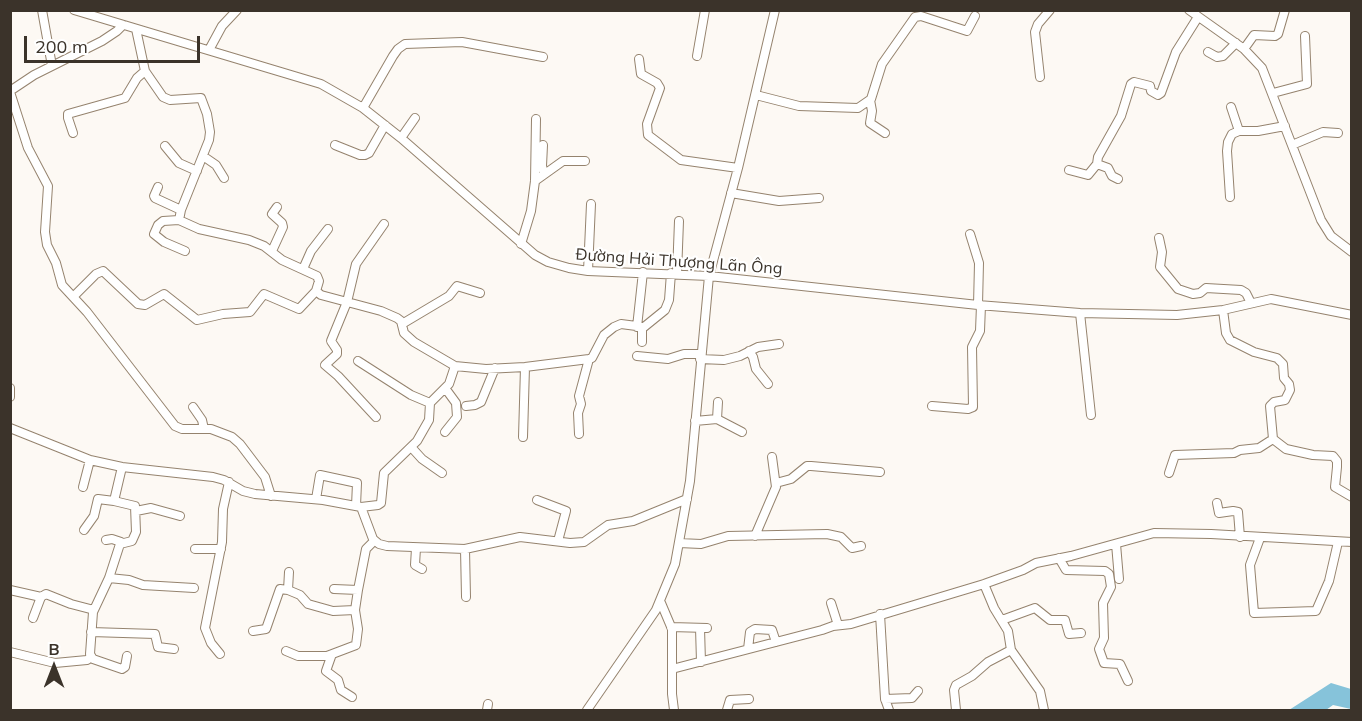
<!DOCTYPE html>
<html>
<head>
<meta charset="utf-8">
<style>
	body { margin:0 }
	#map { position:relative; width:1362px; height:721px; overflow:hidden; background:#fdf9f4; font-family:Mulish,sans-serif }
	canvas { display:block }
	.frame { position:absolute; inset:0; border:12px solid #3b332a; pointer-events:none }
	.north { position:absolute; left:24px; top:637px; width:60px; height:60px; -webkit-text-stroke:4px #fff; paint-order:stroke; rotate:0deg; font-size:16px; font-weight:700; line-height:24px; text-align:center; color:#3b332a }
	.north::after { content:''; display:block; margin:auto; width:21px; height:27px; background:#3b332a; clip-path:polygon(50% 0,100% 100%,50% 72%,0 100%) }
	.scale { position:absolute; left:24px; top:36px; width:176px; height:27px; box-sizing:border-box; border:3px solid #3b332a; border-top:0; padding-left:8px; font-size:18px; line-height:21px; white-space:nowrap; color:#3b332a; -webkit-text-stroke:4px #fff; paint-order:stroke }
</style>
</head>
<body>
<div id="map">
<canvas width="1362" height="721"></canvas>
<div class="frame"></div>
<div class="north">B</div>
<div class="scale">200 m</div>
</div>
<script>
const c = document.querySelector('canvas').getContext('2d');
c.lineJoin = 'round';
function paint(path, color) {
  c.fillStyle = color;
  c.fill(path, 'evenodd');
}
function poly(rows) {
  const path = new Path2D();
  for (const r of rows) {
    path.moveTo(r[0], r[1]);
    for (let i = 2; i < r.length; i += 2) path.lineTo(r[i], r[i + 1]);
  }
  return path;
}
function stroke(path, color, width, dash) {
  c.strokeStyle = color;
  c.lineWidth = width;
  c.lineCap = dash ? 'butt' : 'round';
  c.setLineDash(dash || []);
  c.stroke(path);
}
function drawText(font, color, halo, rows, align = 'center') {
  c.font = font + ' Mulish,sans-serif';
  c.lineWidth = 4.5;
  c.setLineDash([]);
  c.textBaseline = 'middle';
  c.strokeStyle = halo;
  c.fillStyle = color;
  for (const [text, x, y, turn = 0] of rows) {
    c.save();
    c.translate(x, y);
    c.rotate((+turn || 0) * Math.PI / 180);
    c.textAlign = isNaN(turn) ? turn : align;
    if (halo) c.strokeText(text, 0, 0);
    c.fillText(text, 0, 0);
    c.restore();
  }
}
const water = poly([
	[1331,683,1351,689,1351,709,1333,705,1326,710,1289,710]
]);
const minor = poly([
	[74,10,321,84,363,108,401,138,535,255,548,262,569,268,588,271,709,276,978,305,1080,313,1177,315,1223,310,1271,299,1352,315],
	[1189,10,1244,49,1262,68,1321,220,1331,236,1352,252],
	[136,29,145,71,163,97,170,100,201,98,207,114,210,132,209,140,181,210,179,220,199,229,249,240,264,246,282,260,317,276,319,281,316,291,321,295,381,311,397,318,401,321,404,333,414,342,455,366,486,369,525,367,589,359,592,358,604,335,614,327,621,324,644,327,665,310,669,300,671,273],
	[1244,49,1254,35,1275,36,1278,34,1285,10],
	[209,50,222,26,237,10],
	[1208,52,1217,57,1223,56,1236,43],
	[697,56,705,10],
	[639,59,641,74,657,83,660,88,647,124,648,135,681,160,738,168],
	[52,66,102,41,117,31,123,25],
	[1040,77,1035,32,1038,24,1050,10],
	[10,91,34,75,52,66,42,10],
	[10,92,28,148,48,186,45,232,47,245,56,263,62,285,87,312,175,426,182,429,211,429,232,437,240,444,265,477,271,496],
	[1273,93,1307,84,1305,36],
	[756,95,799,106,858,108,871,99,882,64,915,17,921,16,967,31,975,16],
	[870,100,872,111,870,123,885,133],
	[1231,107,1239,131],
	[363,108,393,56,398,49,405,44,462,42,543,57],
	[73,133,68,118,68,114,125,98,137,78,145,71],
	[401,138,415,118],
	[335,145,360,155,365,155,369,153,385,125],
	[543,145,542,166,544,174],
	[1292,145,1323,132,1338,133],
	[165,146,179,163,197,171],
	[203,156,216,165,224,178],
	[1069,170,1088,175,1097,164],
	[1118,179,1112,176,1108,168,1097,164,1098,157,1121,116,1131,84,1134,82,1150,86,1151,91,1158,95,1161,93,1176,52,1198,17],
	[535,181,563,161,585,161],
	[158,187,154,196,155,198,181,210],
	[731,193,779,201,819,198],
	[1230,197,1227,151,1228,142,1232,134,1239,131,1258,131,1285,126],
	[179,220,163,221,158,225,154,234,164,242,185,251],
	[970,234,979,263,978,305],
	[1159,238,1162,252,1160,267,1178,289,1193,294,1200,293,1206,288,1241,290,1246,293,1251,303],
	[521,244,531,211,535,181,536,119],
	[272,251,283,227,282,223,272,214,277,207],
	[303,269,311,251,328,229],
	[588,271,591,204],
	[677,274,679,221],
	[73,297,96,274,103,271,138,304,145,305,164,294,197,320,223,314,250,312,264,294,299,309,316,291],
	[1223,310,1226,333,1230,340,1254,352,1277,358,1283,364,1284,378,1289,384,1290,390,1285,400,1274,402,1270,406,1273,439,1286,449,1313,455,1333,456,1337,461,1337,467,1335,487,1352,497],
	[1080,313,1091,415],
	[402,324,449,296,457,286,480,293],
	[637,327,643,272],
	[642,327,642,342],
	[749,351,753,357,756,369,768,384],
	[637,356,668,359,684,354,700,354],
	[700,359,724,360,740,356,758,347,779,344],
	[358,361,411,395,430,403],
	[10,388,10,397],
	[445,388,456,403,457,417,445,432],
	[466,406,475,405,481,402,495,368],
	[932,406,968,409,973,407,972,347,980,331,981,305],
	[193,407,202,420,204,429],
	[376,417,338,376,325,365,337,354,337,350,331,341,347,302,356,264,384,224],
	[717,419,718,402],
	[695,421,717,419,742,432],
	[10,428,90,460,122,467,213,477,224,480,243,491,255,494,323,500,361,507,373,539,379,544,387,546,465,549,520,537,570,543,584,542,608,525,633,521,687,499],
	[579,434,578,413,581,404,579,396,589,359],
	[523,437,525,367],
	[412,448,422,459,442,473],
	[122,467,114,501,135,506,136,532,132,541,120,544,109,578,93,612,90,654,93,659,122,669,125,667,127,656],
	[1169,473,1175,455,1234,453,1240,450,1259,448,1273,439],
	[776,483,791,479,807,466,811,466,880,472],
	[83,487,90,460],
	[316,499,320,475,357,483,356,506],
	[537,500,566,511,558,541],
	[1217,503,1219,513,1233,511,1238,512,1240,537],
	[361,507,378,505,381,503,384,473,417,441,429,420,430,403,449,384,455,366],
	[136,511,151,508,180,516],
	[84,530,94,516,98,499,114,501],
	[755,536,776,487,772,457],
	[1260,538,1250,565,1254,613,1316,611,1329,581,1338,542],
	[106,540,112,539,121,542],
	[679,543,701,544,728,536,827,534,841,537,852,548,861,546],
	[1116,544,1119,579],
	[416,548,415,565,422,569],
	[195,549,221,549],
	[465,549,466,597],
	[1059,558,1066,570,1105,571,1109,574,1111,587,1103,603,1104,638,1099,649,1104,663,1120,664,1128,681],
	[289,572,288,590,300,595,308,604,333,611,355,610],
	[109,578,129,580,143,585,194,588],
	[984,584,994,608,1008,631,1011,650,1040,691,1044,710],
	[334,589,358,590],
	[10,590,41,597],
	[661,603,672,629,672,694,674,710],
	[831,603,838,625],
	[880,614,885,699,889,710],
	[33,618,41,597,46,594,71,604,94,610],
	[1002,620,1035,608,1050,620,1065,620,1069,634,1081,633],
	[671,627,707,628],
	[700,628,701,662],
	[253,631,266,629,280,589,288,590],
	[91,632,155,634,158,647,174,649],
	[748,649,750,632,755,629,772,630,776,642],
	[286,651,298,656,327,656,356,645,358,629,355,610,358,590,366,549,374,541],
	[10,652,55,663,87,660,91,657],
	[220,654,211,643,205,628,222,542,223,509,229,482],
	[332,654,326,671,338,680,341,690,352,697],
	[672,669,822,630,833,626,851,624,984,584,1023,570,1036,563,1071,556,1154,533,1211,534,1352,542],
	[885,699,912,698,918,691],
	[487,710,488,704],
	[587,710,656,610,675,564,690,481,709,276,738,168,775,10],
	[727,710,730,700,749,699],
	[956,710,954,690,956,685,972,676,988,662,1011,650]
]);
const streetNames = [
	["Đường Hải Thượng Lãn Ông",679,262,4]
];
paint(water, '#86c3da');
stroke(minor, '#95836e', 10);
stroke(minor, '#fff', 8);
drawText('16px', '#3b332a', '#fff', streetNames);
</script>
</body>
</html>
